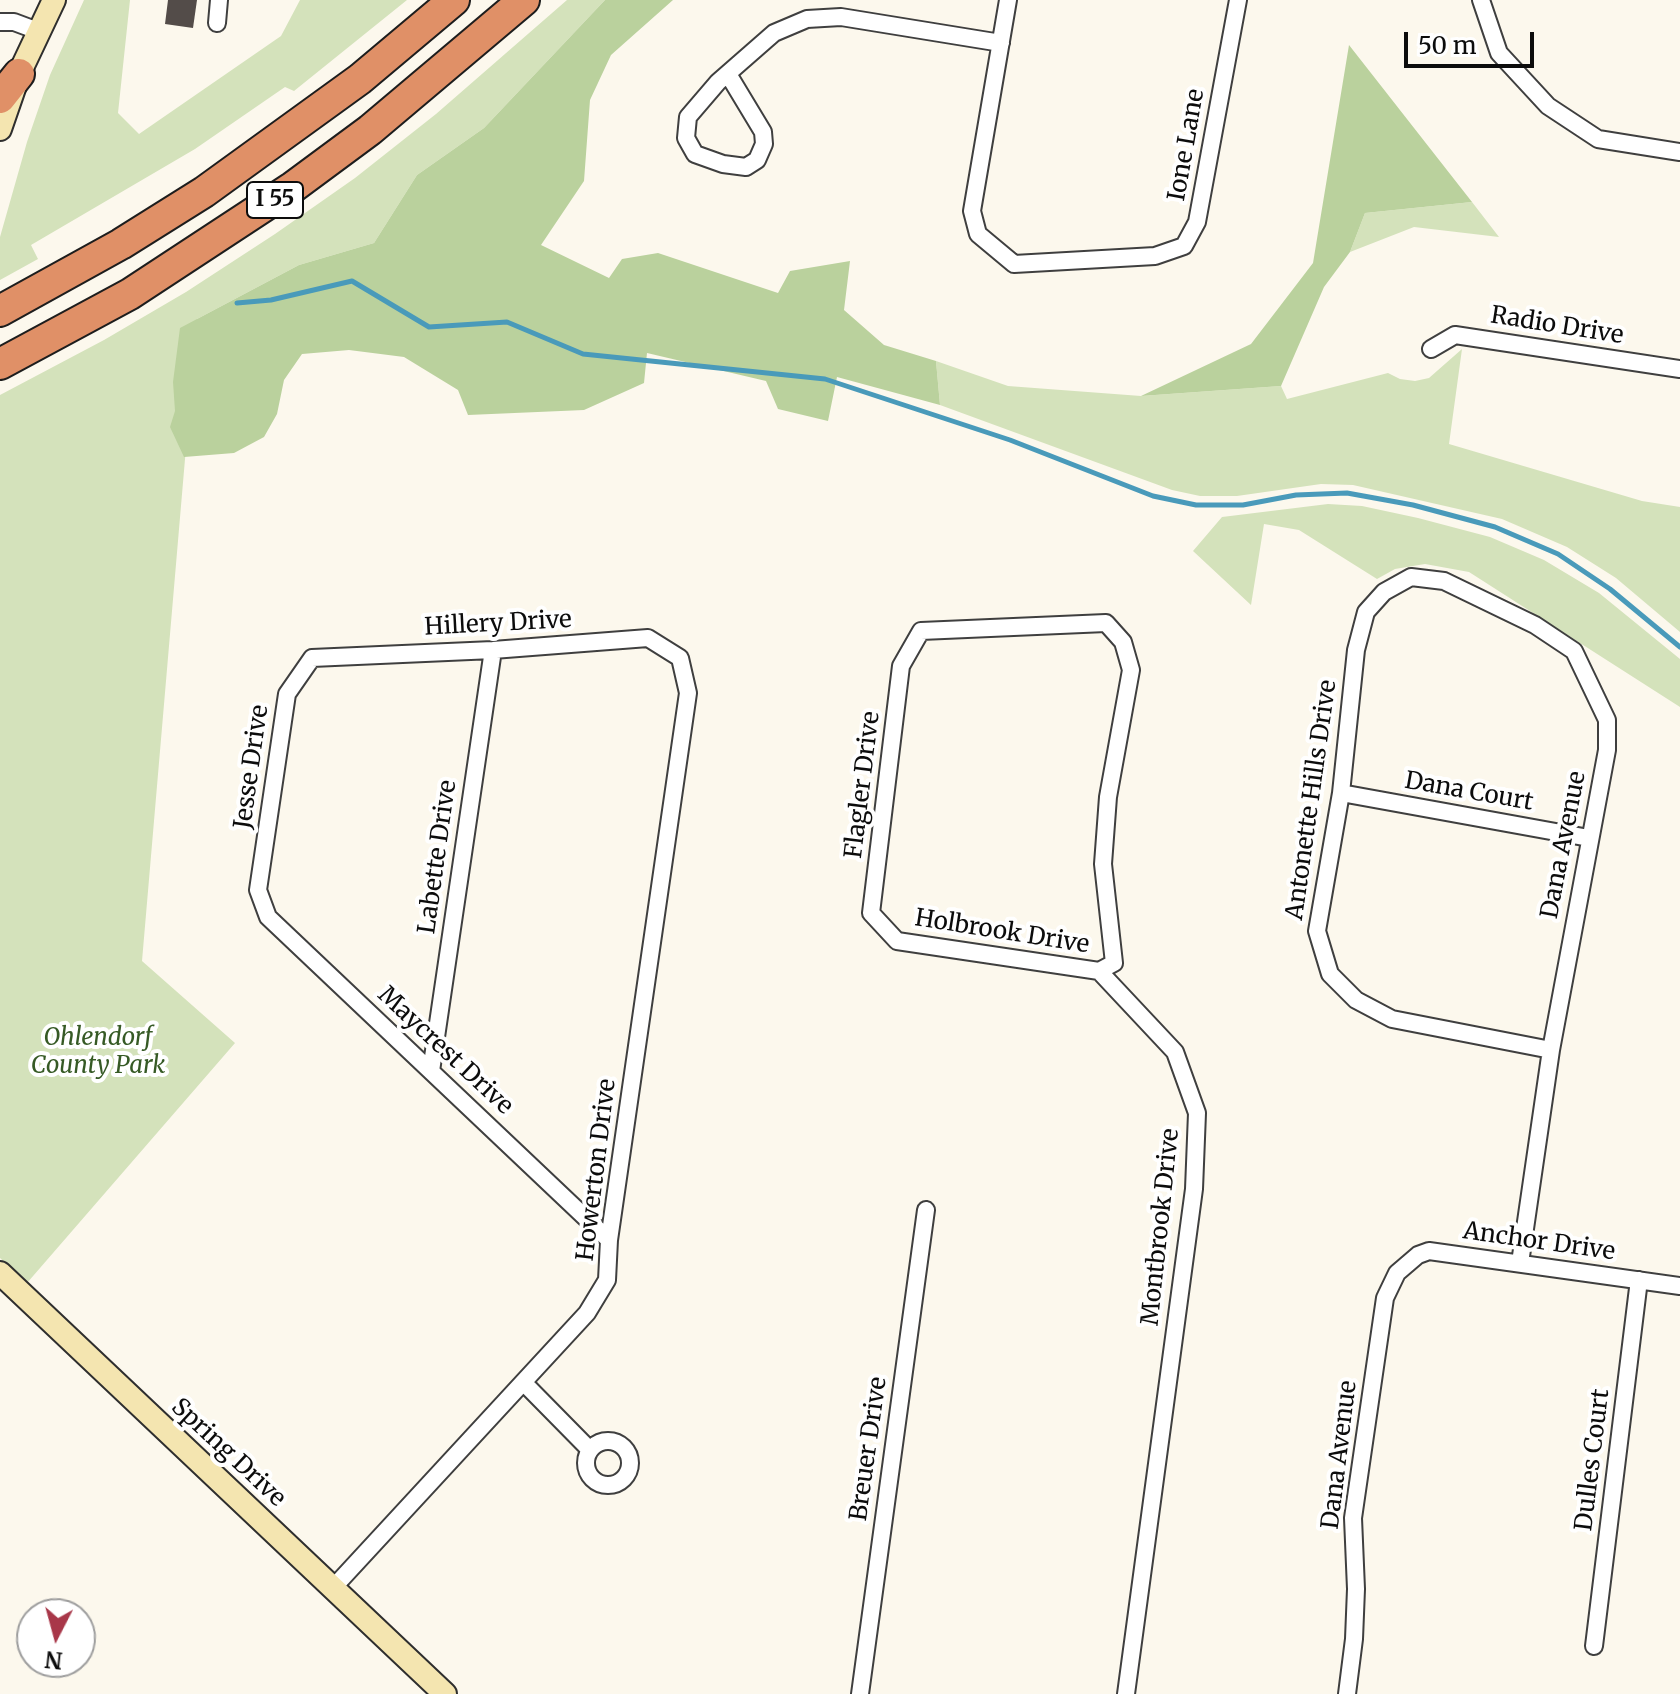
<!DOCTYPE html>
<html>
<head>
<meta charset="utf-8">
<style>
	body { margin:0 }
	#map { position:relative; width:1680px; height:1694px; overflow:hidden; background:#fcf8ed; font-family:Merriweather,serif }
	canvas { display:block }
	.north { position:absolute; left:16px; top:1598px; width:80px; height:80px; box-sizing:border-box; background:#fff; border:2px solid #9e9e9e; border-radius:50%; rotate:186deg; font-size:22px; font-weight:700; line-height:32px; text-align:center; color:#0c0c0c }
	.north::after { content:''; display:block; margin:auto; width:28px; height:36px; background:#a83749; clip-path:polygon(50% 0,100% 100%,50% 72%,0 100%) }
	.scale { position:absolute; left:1404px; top:32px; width:130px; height:36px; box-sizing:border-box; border:4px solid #0c0c0c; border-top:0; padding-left:10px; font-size:24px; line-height:28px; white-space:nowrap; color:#0c0c0c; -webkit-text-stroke:6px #fff; paint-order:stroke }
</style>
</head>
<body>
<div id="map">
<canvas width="1680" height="1694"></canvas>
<div class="north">N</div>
<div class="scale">50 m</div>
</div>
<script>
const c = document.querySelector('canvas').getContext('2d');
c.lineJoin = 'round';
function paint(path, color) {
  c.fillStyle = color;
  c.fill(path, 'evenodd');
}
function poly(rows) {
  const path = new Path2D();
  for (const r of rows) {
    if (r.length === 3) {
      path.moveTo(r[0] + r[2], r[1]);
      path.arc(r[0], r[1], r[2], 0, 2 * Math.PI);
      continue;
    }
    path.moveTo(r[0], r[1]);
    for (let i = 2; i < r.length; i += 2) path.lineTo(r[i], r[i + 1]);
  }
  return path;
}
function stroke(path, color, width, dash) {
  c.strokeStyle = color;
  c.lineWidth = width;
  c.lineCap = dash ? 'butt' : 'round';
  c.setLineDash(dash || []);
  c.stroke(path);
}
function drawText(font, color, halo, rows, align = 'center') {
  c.font = font + ' Merriweather,serif';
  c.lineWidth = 8;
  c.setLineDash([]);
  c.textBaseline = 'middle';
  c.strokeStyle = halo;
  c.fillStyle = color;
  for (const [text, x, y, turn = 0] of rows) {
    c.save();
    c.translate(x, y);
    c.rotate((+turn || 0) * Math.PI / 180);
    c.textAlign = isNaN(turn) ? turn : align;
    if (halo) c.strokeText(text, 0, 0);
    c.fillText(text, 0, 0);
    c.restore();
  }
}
const green = poly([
	[84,0,130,0,118,113,139,134,281,36,300,0,407,0,294,91,285,87,195,149,31,245,38,259,0,280,0,237,27,142,50,75],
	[567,0,605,0,484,128,417,175,374,243,299,265,197,319,142,961,235,1043,27,1283,0,1258,0,395,104,340,186,292,275,234,355,178,436,114],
	[1472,202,1499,237,1414,227,1350,252,1365,213],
	[1462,349,1449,444,1642,501,1680,507,1680,632,1616,578,1567,547,1502,519,1353,485,1321,484,1237,496,1200,496,1172,490,940,405,936,361,1008,386,1141,396,1281,386,1287,399,1388,373,1400,379,1415,381,1429,378],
	[1328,504,1362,506,1418,518,1490,537,1544,560,1599,593,1680,659,1680,707,1469,572,1425,564,1395,569,1377,579,1299,530,1264,524,1251,605,1193,551,1222,517]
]);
const forest = poly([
	[605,0,673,0,611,55,590,100,584,181,541,245,609,278,622,259,658,253,778,293,790,271,850,261,844,310,884,345,936,361,940,405,837,377,828,421,778,409,766,381,647,353,644,383,584,410,468,415,458,390,404,357,349,350,302,354,284,380,277,414,264,437,234,453,184,457,170,427,175,411,173,382,180,328,299,265,374,243,417,175,484,128],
	[1349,45,1472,202,1365,213,1350,252,1324,287,1281,386,1141,396,1251,344,1313,263]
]);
const stream = poly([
	[237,303,271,300,352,281,429,327,507,322,583,354,825,379,1010,440,1153,496,1196,505,1243,505,1296,495,1347,493,1413,505,1495,527,1558,554,1610,589,1680,647]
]);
const building = poly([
	[168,0,197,0,193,28,165,24]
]);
const street = poly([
	[1008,0,972,211,978,234,1014,264,1155,256,1184,246,1197,222,1238,0],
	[1481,0,1499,53,1548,106,1598,139,1680,152],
	[0,22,14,22,38,31],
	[217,23,219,0],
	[728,74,763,132,764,144,757,160,746,167,723,164,695,154,686,138,688,117,718,82,774,33,807,19,841,17,1001,43],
	[1431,349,1455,335,1680,369],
	[1341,793,1589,838],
	[1099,971,897,941,871,913,901,666,921,631,1106,623,1123,642,1131,670,1108,797,1103,864,1114,963,1099,971,1175,1052,1197,1113,1194,1189,1126,1694],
	[431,1071,493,650],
	[1520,1263,1551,1050,1607,750,1607,720,1574,651,1535,625,1444,581,1411,577,1384,592,1366,612,1356,650,1341,793,1317,931,1330,974,1356,1000,1392,1019,1551,1050],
	[524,1383,588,1448],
	[608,1463,22],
	[333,1588,587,1313,607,1280,609,1240,688,693,680,658,648,638,493,650,312,658,287,694,258,890,268,917,609,1240],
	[1594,1646,1639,1280],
	[860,1694,926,1210],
	[1347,1694,1354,1639,1356,1589,1353,1518,1385,1298,1397,1273,1418,1255,1429,1251,1680,1286]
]);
const secondary = poly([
	[0,129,19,74,54,0],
	[0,1273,445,1694]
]);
const highway = poly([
	[0,98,19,74],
	[0,311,121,244,204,192,360,79,454,0],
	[0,364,130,294,293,187,370,130,524,0]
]);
const shields = [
	[275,200,56]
];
const shieldNames = [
	["I 55",275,200]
];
const streetNames = [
	["Ione Lane",1187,145,-80],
	["Radio Drive",1557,326,9],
	["Hillery Drive",498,624,-3],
	["Jesse Drive",252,767,-82],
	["Flagler Drive",863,785,-83],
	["Dana Court",1469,792,10],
	["Antonette Hills Drive",1312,800,-82],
	["Dana Avenue",1564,845,-79],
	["Labette Drive",438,857,-82],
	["Holbrook Drive",1002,932,9],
	["Maycrest Drive",445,1051,43],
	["Howerton Drive",597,1170,-83],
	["Montbrook Drive",1161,1227,-84],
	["Anchor Drive",1539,1242,8],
	["Breuer Drive",869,1449,-82],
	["Spring Drive",228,1453,43],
	["Dana Avenue",1340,1455,-83],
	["Dulles Court",1593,1460,-83]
];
const parkNames = [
	["Ohlendorf",98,1038],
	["County Park",98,1066]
];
paint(green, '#d4e2bb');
paint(forest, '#bad19d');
stroke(stream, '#499aba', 5);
paint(building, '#534c49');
stroke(street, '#3f3f3f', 20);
stroke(secondary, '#2e2e2e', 26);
stroke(highway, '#1d1d1d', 34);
stroke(street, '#fff', 16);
stroke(secondary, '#f4e5b0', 22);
stroke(highway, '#e09067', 30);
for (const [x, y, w] of shields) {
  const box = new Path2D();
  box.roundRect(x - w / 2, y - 18, w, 36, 6);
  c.fillStyle = '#fff';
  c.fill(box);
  stroke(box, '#0c0c0c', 2);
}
drawText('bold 22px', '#0c0c0c', null, shieldNames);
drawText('24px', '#0c0c0c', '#fff', streetNames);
drawText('italic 24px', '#365a25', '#fff', parkNames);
</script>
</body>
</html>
